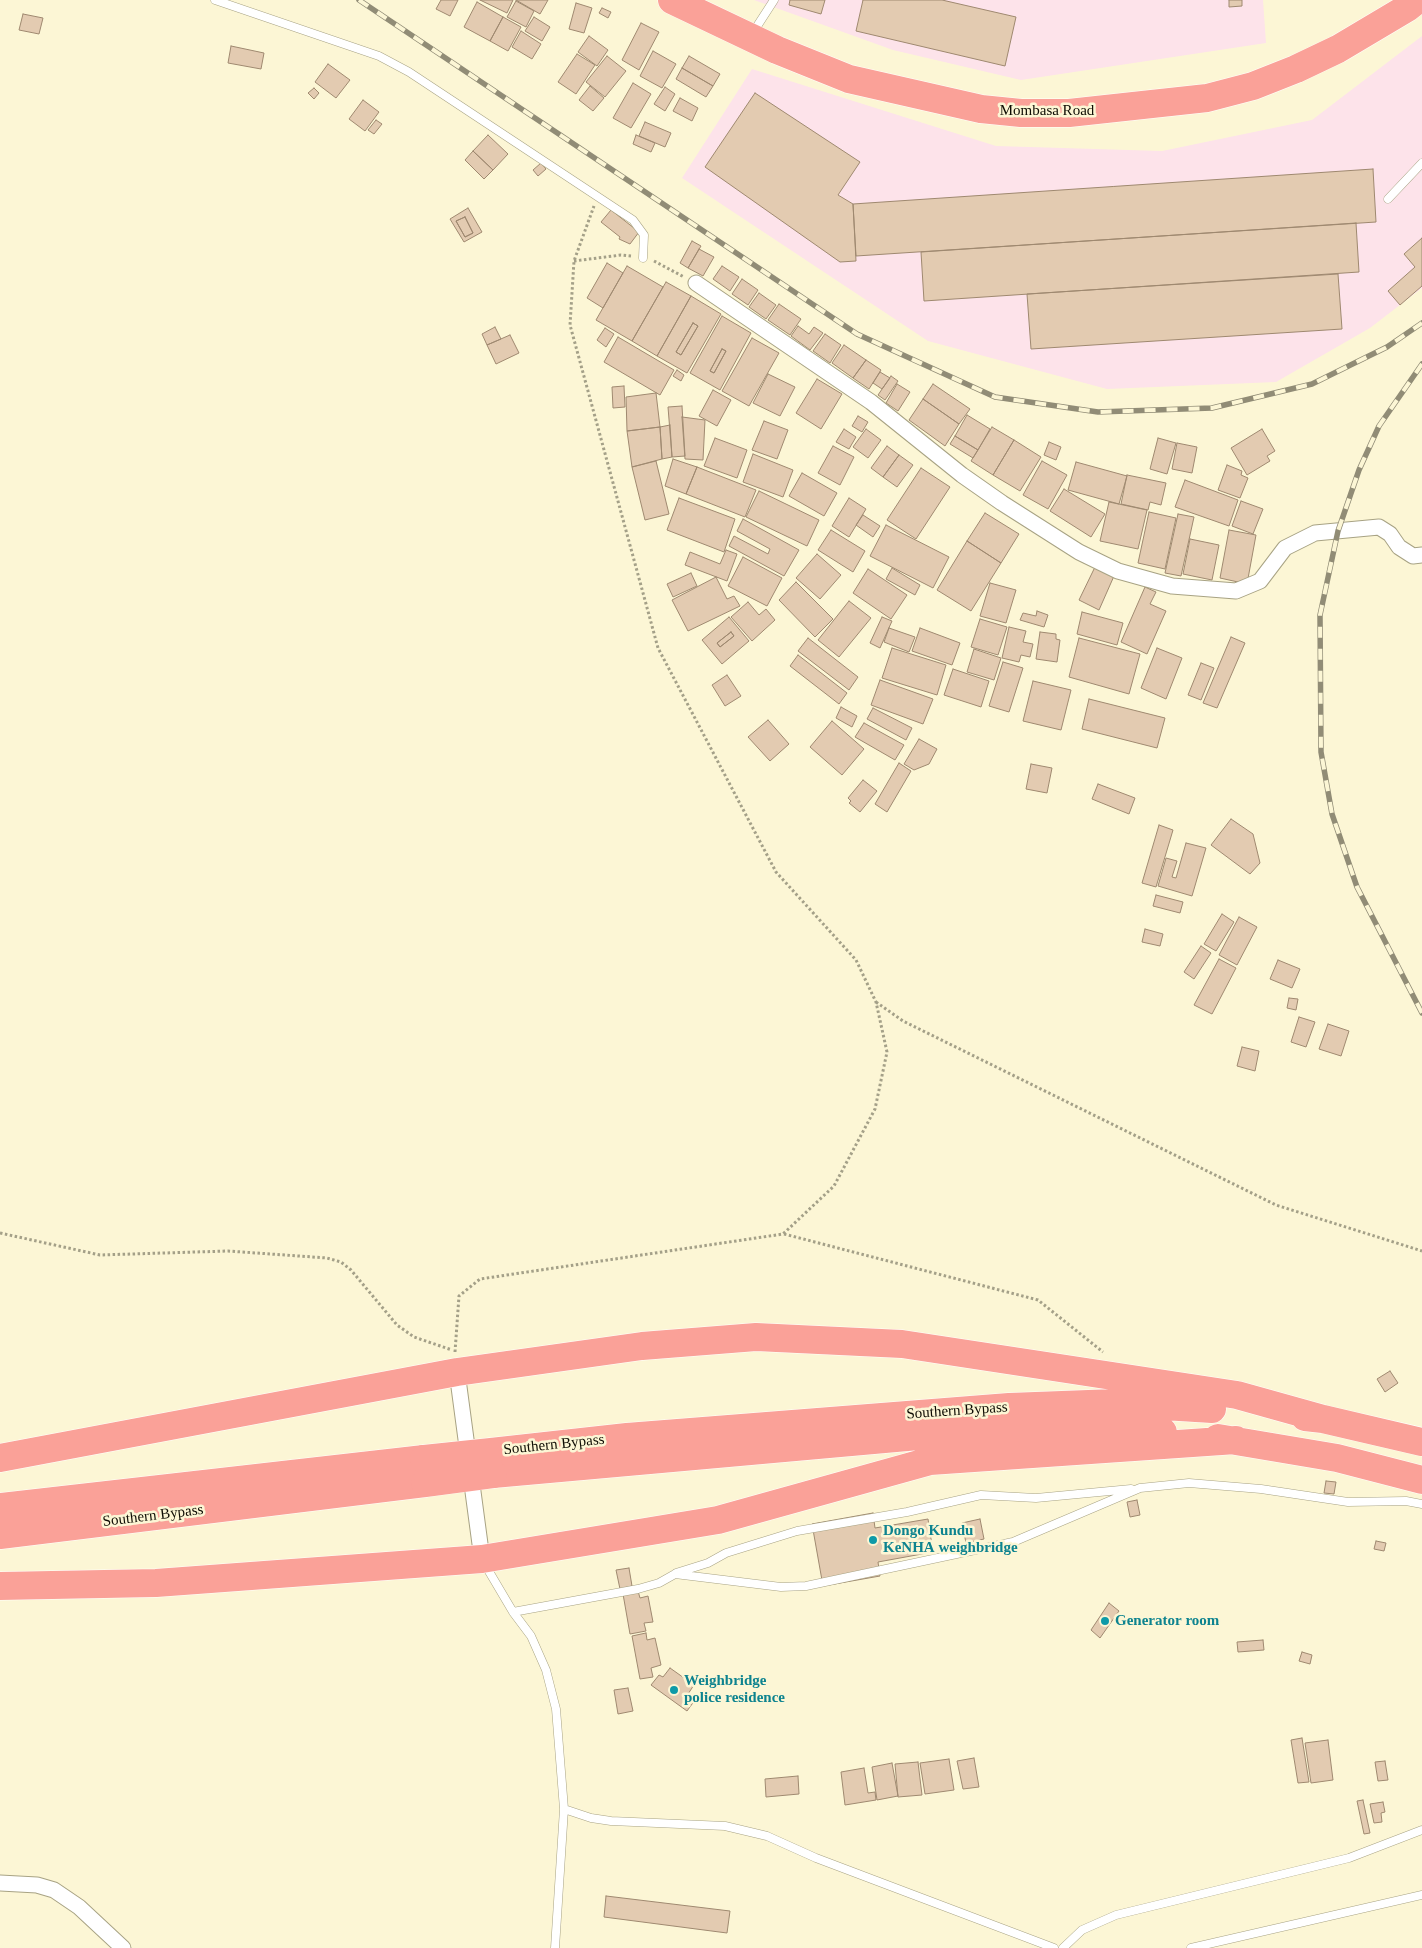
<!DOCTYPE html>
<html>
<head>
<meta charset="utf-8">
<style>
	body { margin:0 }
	canvas { display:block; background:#fcf6d5 }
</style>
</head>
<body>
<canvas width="1422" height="1948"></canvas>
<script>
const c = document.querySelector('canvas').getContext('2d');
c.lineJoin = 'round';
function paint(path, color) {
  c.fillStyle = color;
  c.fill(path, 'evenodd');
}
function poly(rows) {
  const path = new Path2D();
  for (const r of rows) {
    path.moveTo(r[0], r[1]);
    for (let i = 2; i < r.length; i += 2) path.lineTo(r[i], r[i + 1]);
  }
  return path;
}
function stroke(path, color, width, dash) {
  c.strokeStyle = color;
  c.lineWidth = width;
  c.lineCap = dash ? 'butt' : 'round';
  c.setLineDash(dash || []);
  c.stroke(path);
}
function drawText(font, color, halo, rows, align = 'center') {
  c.font = font + ' "Times New Roman",serif';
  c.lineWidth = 5;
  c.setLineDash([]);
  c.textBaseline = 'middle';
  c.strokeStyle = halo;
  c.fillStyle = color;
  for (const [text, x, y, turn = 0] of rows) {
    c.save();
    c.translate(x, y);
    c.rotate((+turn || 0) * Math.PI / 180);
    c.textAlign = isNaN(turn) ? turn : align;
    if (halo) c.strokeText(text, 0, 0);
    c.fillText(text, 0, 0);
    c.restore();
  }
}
const industrial = poly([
	[754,0,1263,0,1266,43,1021,80,893,50],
	[1422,36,1422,288,1370,328,1276,382,1107,389,928,341,682,178,752,69,996,146,1162,151,1312,120]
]);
const building = poly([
	[441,0,458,0,450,16,436,9,441,0],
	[480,0,513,0,507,13,480,0],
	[516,0,548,0,540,14,516,0],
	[790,0,825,0,821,14,789,5,790,0],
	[863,0,942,0,1016,17,1005,66,856,31,863,0],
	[1229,0,1242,0,1242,6,1229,7,1229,0],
	[516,1,534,11,526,27,507,17,516,1],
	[477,2,503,17,490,41,464,27,477,2],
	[576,3,592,8,584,33,569,29,576,3],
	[602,8,611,12,608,18,599,13,602,8],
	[23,14,43,18,39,34,19,30,23,14],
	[503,17,521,27,508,51,490,41,503,17],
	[534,17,550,27,542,41,525,31,534,17],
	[641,23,659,32,639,70,622,60,641,23],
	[521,31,541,44,532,59,512,47,521,31],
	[589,36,608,50,597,66,578,52,589,36],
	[231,46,264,53,261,69,228,63,231,46],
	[653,51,676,64,662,88,640,76,653,51],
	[577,54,595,65,576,94,558,82,577,54],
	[607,56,626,71,605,97,586,82,607,56],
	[689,56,720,74,713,86,682,68,689,56],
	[328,64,350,80,336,98,315,82,328,64],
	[682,68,713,86,706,97,676,79,682,68],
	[633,83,651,94,631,128,613,118,633,83],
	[590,86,604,98,593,111,579,100,590,86],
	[665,87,675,94,665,111,654,104,665,87],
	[314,88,319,93,314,99,308,93,314,88],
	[755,93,860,162,838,195,853,204,856,261,840,262,705,167,755,93],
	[680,98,698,108,692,121,673,111,680,98],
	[363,100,379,112,365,131,349,119,363,100],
	[376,120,382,124,374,134,368,130,376,120],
	[645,122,671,133,665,147,639,136,645,122],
	[488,135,508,154,493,170,473,151,488,135],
	[636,135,655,143,651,152,633,144,636,135],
	[473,151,493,170,484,179,465,160,473,151],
	[541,163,546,169,538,176,533,170,541,163],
	[1373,169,1376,222,856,256,853,204,1373,169],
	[468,208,482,232,464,242,450,219,468,208],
	[465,217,473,233,465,237,456,221,465,217],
	[611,210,639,232,630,244,619,239,620,237,601,222,611,210],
	[465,217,473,233,465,237,456,221,465,217],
	[1356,223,1359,272,924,301,921,252,1356,223],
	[1422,238,1422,286,1400,305,1388,291,1415,267,1404,254,1422,238],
	[692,241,701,246,688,268,680,263,692,241],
	[699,249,714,257,703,276,688,268,699,249],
	[607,263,623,273,603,308,587,298,607,263],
	[627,266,663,287,632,341,596,320,627,266],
	[722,266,739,277,730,291,713,279,722,266],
	[1338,274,1342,329,1031,349,1027,294,1338,274],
	[742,279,758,290,748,305,732,294,742,279],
	[666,282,691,296,657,356,632,341,666,282],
	[759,293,776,305,766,319,749,307,759,293],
	[691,296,721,314,687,373,657,356,691,296],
	[693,323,698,326,681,355,676,352,693,323],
	[779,304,801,319,790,335,768,320,779,304],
	[722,316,751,333,720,390,690,373,722,316],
	[722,349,726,351,714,373,710,371,722,349],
	[693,323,698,326,681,355,676,352,693,323],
	[798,326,809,334,814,327,823,333,810,350,791,336,798,326],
	[495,327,501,339,487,345,482,334,495,327],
	[605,328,614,334,606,347,597,340,605,328],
	[825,334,841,345,830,363,813,351,825,334],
	[510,335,519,353,496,364,487,345,510,335],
	[618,337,674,370,660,395,604,362,618,337],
	[752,338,779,353,749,406,722,391,752,338],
	[844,345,866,360,853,378,832,363,844,345],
	[722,349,726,351,714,373,710,371,722,349],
	[866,360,881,370,869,389,853,378,866,360],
	[677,370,684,375,681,381,673,376,677,370],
	[880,372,890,378,882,389,873,383,880,372],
	[768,374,795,387,780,416,753,403,768,374],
	[891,376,898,381,885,400,878,395,891,376],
	[817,379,842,394,821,429,796,413,817,379],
	[897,384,910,392,898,411,886,403,897,384],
	[933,384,970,409,959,424,923,399,933,384],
	[624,386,625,407,613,408,612,387,624,386],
	[713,390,731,400,717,426,699,416,713,390],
	[656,393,660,427,627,431,626,397,656,393],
	[923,399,959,424,945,446,909,420,923,399],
	[682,406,685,456,672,457,668,407,682,406],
	[967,415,990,429,978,450,955,436,967,415],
	[858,416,868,422,862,432,852,426,858,416],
	[682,417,705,420,703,460,685,459,682,417],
	[764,421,788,430,777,459,752,450,764,421],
	[670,425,672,457,662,459,660,427,670,425],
	[660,427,662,459,632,467,627,431,660,427],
	[992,427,1014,440,993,475,971,461,992,427],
	[844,429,856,437,849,449,836,442,844,429],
	[866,429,881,440,868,458,853,447,866,429],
	[1262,429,1275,451,1267,456,1270,461,1247,475,1231,448,1262,429],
	[955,436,978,450,973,458,950,444,955,436],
	[715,438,747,450,737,478,704,466,715,438],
	[1158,438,1176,443,1167,474,1150,469,1158,438],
	[1014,440,1041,457,1020,491,993,475,1014,440],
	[1049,442,1061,447,1056,460,1044,455,1049,442],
	[1177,443,1197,447,1192,473,1172,469,1177,443],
	[833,446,854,457,840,485,818,473,833,446],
	[887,446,899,455,883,477,871,468,887,446],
	[753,454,793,470,783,497,743,482,753,454],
	[899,455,913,465,897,487,883,477,899,455],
	[673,459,697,467,686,494,665,486,673,459],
	[656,461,669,514,645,520,632,467,656,461],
	[1042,461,1067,475,1048,509,1023,495,1042,461],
	[1076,462,1127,476,1119,504,1068,490,1076,462],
	[1227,465,1242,471,1241,475,1248,478,1240,498,1218,490,1227,465],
	[697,467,756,490,745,517,686,494,697,467],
	[921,468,950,487,916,539,887,520,921,468],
	[802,473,837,493,824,516,789,496,802,473],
	[1127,475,1166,483,1161,505,1150,502,1148,510,1121,504,1127,475],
	[1185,480,1238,500,1229,526,1175,507,1185,480],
	[1064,489,1105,514,1091,537,1050,511,1064,489],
	[759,491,819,520,807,546,746,517,759,491],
	[679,498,735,519,724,552,667,530,679,498],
	[849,498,866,509,849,537,832,526,849,498],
	[1241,501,1263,509,1253,534,1232,526,1241,501],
	[1109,502,1147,510,1138,549,1100,541,1109,502],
	[1149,512,1176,518,1165,569,1138,563,1149,512],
	[985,513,1019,534,1001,563,967,541,985,513],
	[1178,514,1194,517,1181,576,1165,573,1178,514],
	[863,515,880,526,873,537,856,525,863,515],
	[743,519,799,550,784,576,729,546,734,536,768,554,770,549,737,531,743,519],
	[886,525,949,557,933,588,870,556,886,525],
	[831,530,865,551,853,572,818,550,831,530],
	[1229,530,1256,535,1247,584,1220,578,1229,530],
	[1190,539,1219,545,1212,580,1183,574,1190,539],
	[967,541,1001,563,971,611,937,590,967,541],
	[726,550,737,554,727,581,685,565,690,552,720,564,726,550],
	[817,554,841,575,820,599,796,578,817,554],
	[743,557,782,578,767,606,728,586,743,557],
	[1095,567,1114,576,1099,610,1079,600,1095,567],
	[892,568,920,585,915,595,886,579,892,568],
	[868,569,907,595,891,619,853,593,868,569],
	[691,573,697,586,673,597,667,584,691,573],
	[716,577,727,599,734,596,740,606,688,631,672,600,716,577],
	[796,582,833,619,815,637,779,600,796,582],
	[990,583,1016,590,1006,623,980,616,990,583],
	[1145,587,1156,592,1150,604,1166,611,1147,654,1121,642,1145,587],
	[849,601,871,618,839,657,818,640,849,601],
	[748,602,759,615,766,609,775,620,752,641,731,617,748,602],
	[1037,611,1048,615,1044,627,1020,620,1023,613,1036,616,1037,611],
	[1082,612,1123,623,1117,645,1077,634,1082,612],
	[729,617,749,641,722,664,702,640,729,617],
	[731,632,734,636,720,647,717,643,731,632],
	[882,617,892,621,880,648,870,643,882,617],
	[980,619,1007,627,998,655,971,647,980,619],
	[1009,627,1026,631,1023,642,1033,644,1030,657,1021,655,1019,662,1002,658,1009,627],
	[889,628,915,637,909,652,884,642,889,628],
	[920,628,960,643,952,665,912,651,920,628],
	[731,632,734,636,720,647,717,643,731,632],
	[1040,632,1056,634,1056,639,1060,640,1057,662,1036,659,1040,632],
	[1231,637,1245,643,1217,708,1203,703,1231,637],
	[808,638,858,677,849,690,798,651,808,638],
	[1079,638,1140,654,1129,694,1069,677,1079,638],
	[892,648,946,665,937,695,882,678,892,648],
	[1157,648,1182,658,1166,699,1141,688,1157,648],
	[974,649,1001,658,994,680,967,672,974,649],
	[798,655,847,693,839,704,790,666,798,655],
	[1003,662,1023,668,1009,712,989,706,1003,662],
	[1201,663,1214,668,1201,700,1188,695,1201,663],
	[953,669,989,681,981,707,944,695,953,669],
	[727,675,741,696,725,706,712,685,727,675],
	[880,680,933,699,923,724,871,705,880,680],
	[1033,681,1071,690,1061,730,1023,721,1033,681],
	[1089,699,1165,718,1157,748,1082,729,1089,699],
	[841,707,857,716,852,727,836,718,841,707],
	[873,708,912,728,906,740,867,719,873,708],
	[768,720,789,744,770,761,748,737,768,720],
	[832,721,864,749,842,775,810,747,832,721],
	[864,723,904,745,895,760,855,737,864,723],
	[919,739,937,749,929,764,914,770,904,764,919,739],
	[899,763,911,771,887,812,875,804,899,763],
	[1031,764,1052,768,1047,793,1026,789,1031,764],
	[863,780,877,791,860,812,849,803,851,801,848,798,863,780],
	[1098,784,1135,798,1129,814,1092,799,1098,784],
	[1231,819,1253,834,1260,863,1250,874,1211,845,1231,819],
	[1159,825,1173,830,1156,887,1142,883,1159,825],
	[1186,843,1206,848,1192,896,1158,886,1166,858,1177,861,1172,877,1176,878,1186,843],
	[1156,895,1183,902,1180,913,1153,906,1156,895],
	[1222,914,1234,922,1216,951,1204,944,1222,914],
	[1239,917,1257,927,1237,965,1219,955,1239,917],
	[1145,929,1163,934,1160,946,1142,942,1145,929],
	[1201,946,1211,953,1194,979,1184,972,1201,946],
	[1219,959,1236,968,1212,1014,1194,1005,1219,959],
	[1278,960,1300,969,1292,988,1270,979,1278,960],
	[1289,998,1298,999,1296,1010,1287,1008,1289,998],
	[1299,1017,1315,1022,1306,1047,1291,1042,1299,1017],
	[1328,1024,1349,1031,1341,1056,1319,1049,1328,1024],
	[1242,1047,1259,1051,1255,1071,1237,1066,1242,1047],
	[1390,1371,1398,1383,1385,1392,1377,1379,1390,1371],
	[1326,1481,1336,1482,1334,1494,1324,1493,1326,1481],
	[1137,1500,1140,1515,1130,1517,1127,1502,1137,1500],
	[873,1513,875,1528,928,1519,933,1552,878,1562,880,1576,823,1586,812,1524,873,1513],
	[980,1519,984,1539,966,1543,962,1523,980,1519],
	[1376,1541,1386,1543,1384,1551,1374,1549,1376,1541],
	[629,1568,632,1586,620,1589,616,1570,629,1568],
	[638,1591,640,1598,648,1596,653,1622,644,1623,646,1631,630,1634,623,1594,638,1591],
	[1109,1603,1119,1611,1100,1638,1091,1630,1109,1603],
	[646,1633,647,1640,655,1638,661,1665,651,1668,653,1677,640,1679,632,1636,646,1633],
	[1263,1640,1264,1650,1238,1652,1237,1642,1263,1640],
	[1302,1652,1312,1655,1310,1664,1299,1661,1302,1652],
	[670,1668,694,1685,688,1694,695,1700,687,1711,651,1685,659,1675,663,1677,670,1668],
	[628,1688,633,1711,618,1714,614,1690,628,1688],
	[1302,1738,1309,1782,1298,1783,1291,1740,1302,1738],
	[1328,1740,1333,1780,1311,1783,1305,1743,1328,1740],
	[974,1758,979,1787,963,1789,957,1761,974,1758],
	[949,1759,954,1790,925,1794,920,1763,949,1759],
	[1385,1761,1388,1780,1378,1781,1375,1762,1385,1761],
	[918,1762,922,1795,898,1797,895,1764,918,1762],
	[892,1763,898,1796,877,1800,872,1767,892,1763],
	[864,1768,868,1793,875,1792,876,1800,845,1805,841,1772,864,1768],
	[798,1776,799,1794,766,1797,765,1779,798,1776],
	[1363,1800,1370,1833,1364,1834,1357,1801,1363,1800],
	[1383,1802,1385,1812,1381,1813,1382,1822,1374,1823,1370,1804,1383,1802],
	[606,1896,730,1911,727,1933,604,1917,606,1896]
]);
const path = poly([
	[574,261,621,255,631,256],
	[654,261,684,277],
	[876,1002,903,1021,1276,1205,1422,1251],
	[0,1233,100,1255,228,1251,327,1258,341,1262,351,1270,397,1325,414,1337,452,1350],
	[784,1234,1038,1300,1103,1352],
	[455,1352,459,1296,480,1279,783,1234,834,1186,875,1109,887,1052,876,1002,856,960,776,872,658,648,570,325,574,261,594,206]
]);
const lane = poly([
	[215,0,379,56,409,72,633,220,644,235,643,258],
	[752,34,774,0],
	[1388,199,1422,163],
	[484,1563,513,1612,531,1636,546,1670,556,1709,564,1809,555,1948],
	[676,1573,708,1563,726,1553,797,1531,907,1512,981,1495,1036,1498,1131,1489],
	[513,1612,638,1589,659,1583,675,1574,781,1587,806,1586,1013,1542,1140,1488,1189,1483,1261,1489,1348,1502,1406,1501,1422,1504],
	[564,1809,591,1818,611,1821,725,1826,767,1836,816,1858,1054,1948],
	[1063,1948,1082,1930,1116,1915,1349,1858,1422,1830],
	[1191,1948,1422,1895]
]);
const street = poly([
	[696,283,871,402,962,475,1002,503,1079,552,1118,571,1172,586,1236,591,1260,581,1285,548,1315,533,1379,527,1390,534,1399,547,1413,556,1422,555],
	[457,1372,482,1559],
	[0,1883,37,1885,54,1890,79,1907,123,1948]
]);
const highway = poly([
	[672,0,777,50,849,79,981,109,1021,113,1069,113,1207,98,1253,86,1296,69,1338,49,1407,8,1417,0],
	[1305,1417,1323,1419,1422,1442],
	[1218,1438,1337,1458,1422,1480],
	[491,1452,627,1437,1009,1407,1115,1403,1212,1409],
	[0,1458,457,1372,642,1346,756,1337,902,1344,1237,1395,1323,1419],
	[493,1474,963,1432,1050,1428,1129,1428,1163,1432],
	[0,1507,424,1459],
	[0,1535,425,1483],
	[0,1586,156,1583,482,1559,718,1520,930,1461,1236,1440]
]);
const rail = poly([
	[359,0,857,334,995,397,1098,412,1212,408,1312,384,1387,347,1422,323],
	[1422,364,1379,426,1359,470,1338,531,1320,615,1321,752,1332,814,1357,887,1422,1013]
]);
const highwayBridge = poly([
	[424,1459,491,1452],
	[425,1483,493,1474]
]);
const markers = [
	[873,1540,5,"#0f9aa8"],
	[1105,1621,5,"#0f9aa8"],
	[674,1690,5,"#0f9aa8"]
];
const streetNames = [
	["Mombasa Road",1047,111],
	["Southern Bypass",957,1411,-4],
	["Southern Bypass",554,1445,-6],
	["Southern Bypass",153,1516,-7]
];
const cultureNames = [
	["Dongo Kundu",883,1531],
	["KeNHA weighbridge",883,1548],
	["Generator room",1115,1621],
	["Weighbridge",684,1681],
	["police residence",684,1698]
];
paint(industrial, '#fde3ea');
paint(building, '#e3cbb1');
stroke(building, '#9f8970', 1);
stroke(lane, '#a8a384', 9);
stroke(street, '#a8a384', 17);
stroke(highway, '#fff', 29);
stroke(path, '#a4a088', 3, [2.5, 2.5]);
stroke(lane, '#fff', 8);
stroke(street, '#fff', 15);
stroke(highway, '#faa198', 28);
stroke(rail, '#918c76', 5.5);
stroke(rail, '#fcf6d5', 4, [11]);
stroke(highwayBridge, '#fff', 29, []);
stroke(highwayBridge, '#faa198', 28);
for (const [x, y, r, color] of markers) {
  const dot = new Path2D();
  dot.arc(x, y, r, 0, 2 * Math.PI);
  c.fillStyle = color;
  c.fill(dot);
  stroke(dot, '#fcf6d5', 2);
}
drawText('15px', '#0e0c03', '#fcf6d5', streetNames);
drawText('bold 15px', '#0d838f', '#fcf6d5', cultureNames, 'left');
</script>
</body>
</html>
